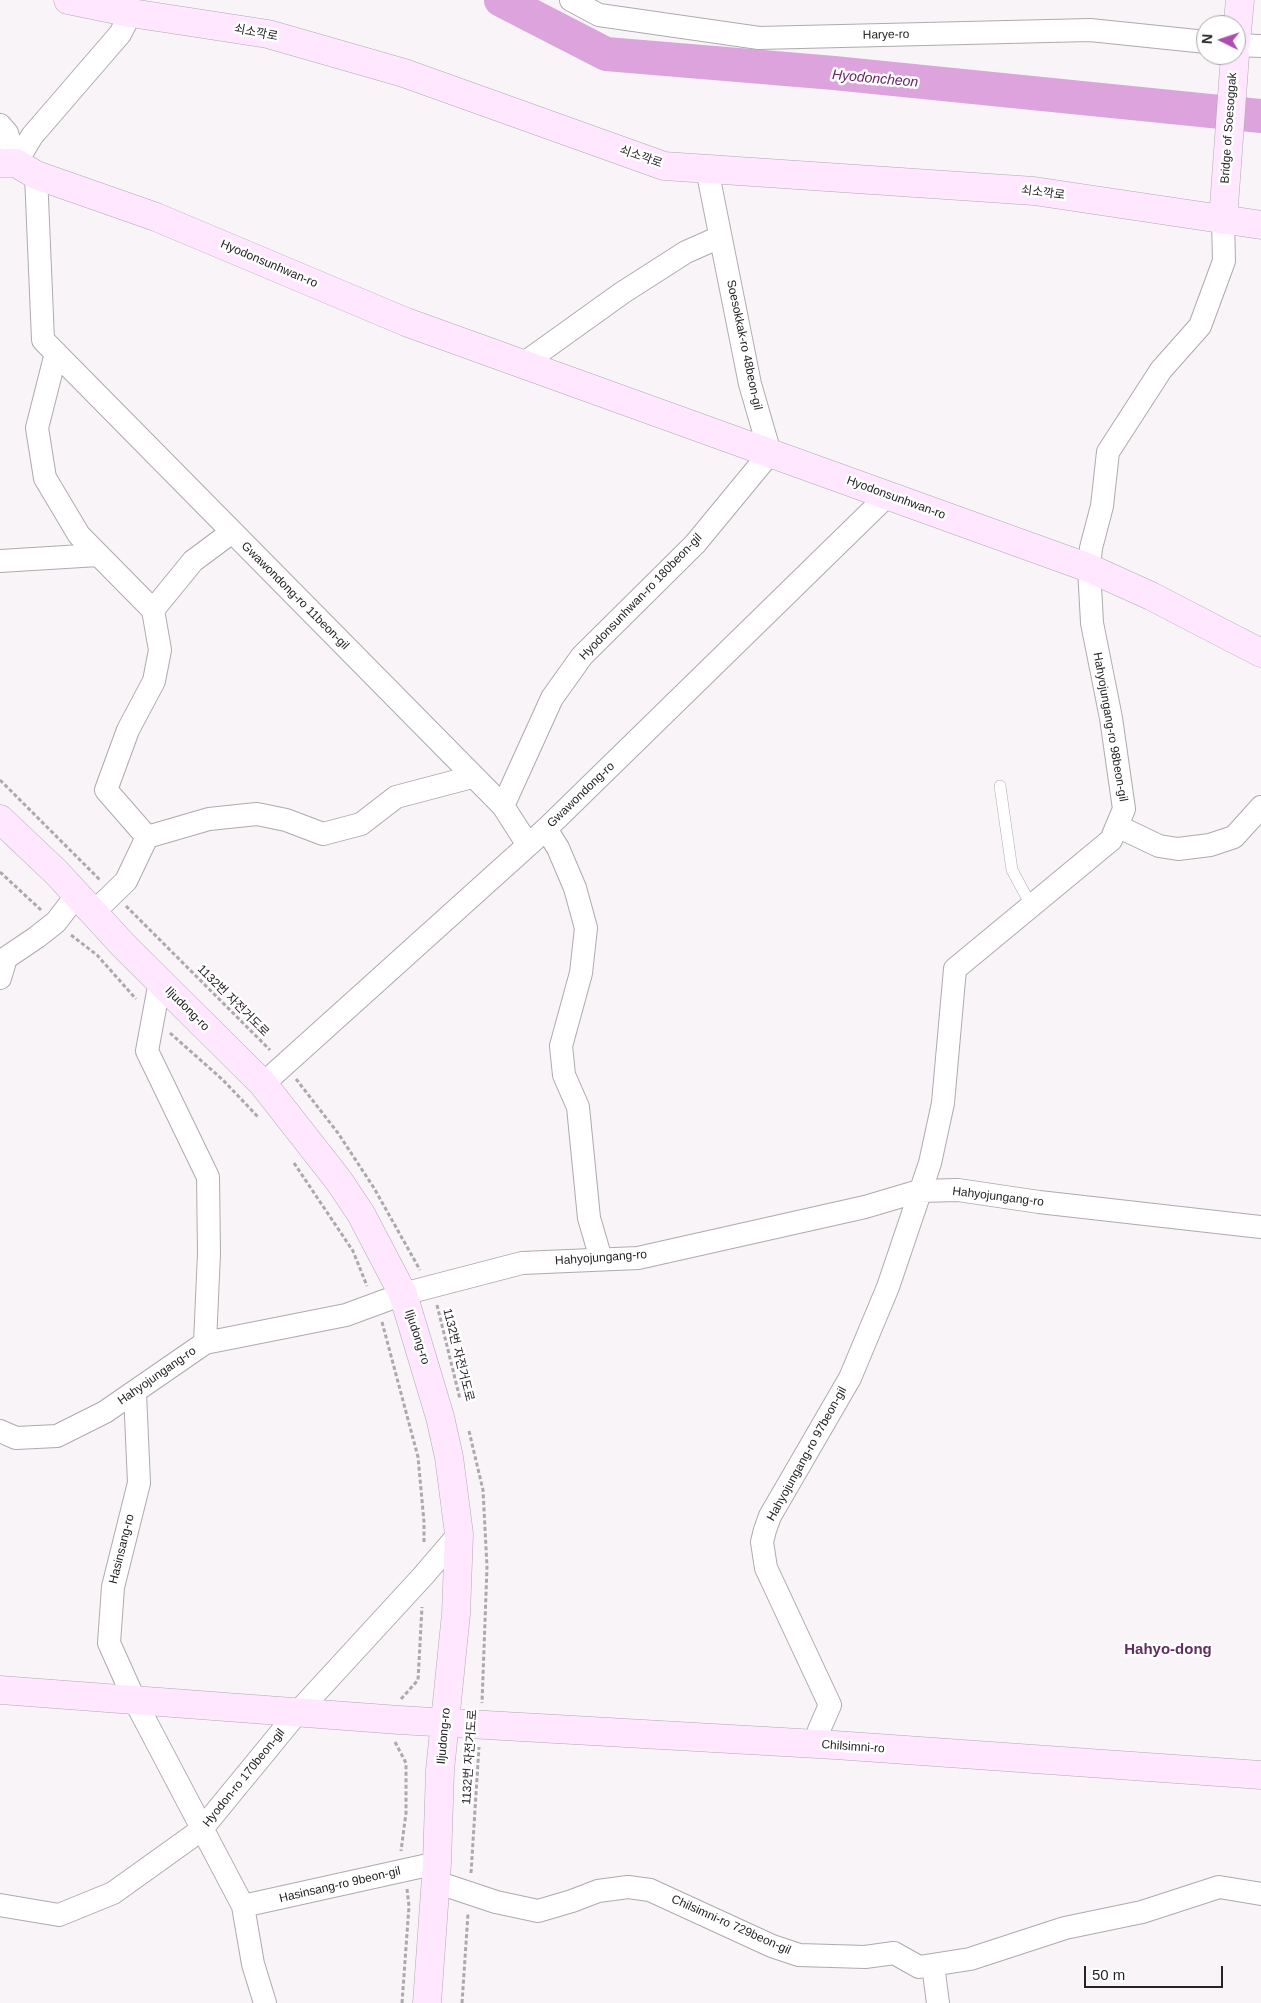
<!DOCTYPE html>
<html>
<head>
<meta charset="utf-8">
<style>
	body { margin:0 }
	#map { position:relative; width:1261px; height:2003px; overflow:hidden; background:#f8f4f8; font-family:Helvetica,sans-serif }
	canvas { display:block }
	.north { position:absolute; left:1196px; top:15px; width:50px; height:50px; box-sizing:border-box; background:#fff; border:1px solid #a8a7a8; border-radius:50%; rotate:274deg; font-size:14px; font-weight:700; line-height:20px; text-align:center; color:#252325 }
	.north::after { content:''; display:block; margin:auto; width:18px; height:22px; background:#af4bb1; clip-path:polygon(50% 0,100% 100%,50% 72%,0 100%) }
	.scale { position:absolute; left:1084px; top:1966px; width:139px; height:22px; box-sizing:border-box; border:2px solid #252325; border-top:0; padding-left:6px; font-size:15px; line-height:18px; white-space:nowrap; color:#252325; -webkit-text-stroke:4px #fff; paint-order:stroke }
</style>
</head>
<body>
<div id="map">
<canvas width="1261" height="2003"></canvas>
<div class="north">N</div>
<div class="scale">50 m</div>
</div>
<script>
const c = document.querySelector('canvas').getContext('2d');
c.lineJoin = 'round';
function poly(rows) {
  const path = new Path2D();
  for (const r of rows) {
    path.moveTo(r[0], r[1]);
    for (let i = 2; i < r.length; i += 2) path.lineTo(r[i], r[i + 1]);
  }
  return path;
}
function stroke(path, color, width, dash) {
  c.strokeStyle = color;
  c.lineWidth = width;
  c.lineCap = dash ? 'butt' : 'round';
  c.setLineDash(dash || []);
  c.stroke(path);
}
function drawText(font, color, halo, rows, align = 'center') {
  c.font = font + ' Helvetica,"Noto Sans KR",sans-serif';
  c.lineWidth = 5;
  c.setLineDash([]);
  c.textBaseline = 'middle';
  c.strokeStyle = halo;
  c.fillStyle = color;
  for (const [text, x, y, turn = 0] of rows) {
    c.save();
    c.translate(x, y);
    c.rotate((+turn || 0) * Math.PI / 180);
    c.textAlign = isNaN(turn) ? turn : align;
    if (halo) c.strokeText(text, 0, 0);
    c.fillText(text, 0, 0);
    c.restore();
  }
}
const river = poly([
	[501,0,606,54,834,73,1261,116]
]);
const path = poly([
	[0,780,100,880],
	[0,872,41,910],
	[126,906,270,1050],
	[71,935,97,955,136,999],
	[170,1033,223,1080,258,1117],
	[296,1079,338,1133,374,1188,420,1270],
	[294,1163,353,1251,367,1286],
	[437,1305,460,1399],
	[382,1322,418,1457,424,1522,424,1543],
	[469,1431,483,1490,487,1567,482,1703],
	[401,1699,418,1680,422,1607],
	[395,1742,406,1763,406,1813,401,1851],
	[471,1873,479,1747],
	[402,2003,409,1906,407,1889],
	[462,2003,468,1914]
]);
const lane = poly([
	[1000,786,1012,870,1032,907]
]);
const street = poly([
	[571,0,599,15,759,38,1090,30,1206,42],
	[1236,45,1261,46],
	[0,125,7,133,16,163],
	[16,163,32,136,120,34,131,13],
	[36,175,43,340,503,806,528,845],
	[56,353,37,428,45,478,79,535,153,610,160,650,154,681,128,730,106,790,147,837],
	[523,364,622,293,686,252,720,237],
	[0,561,98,555],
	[153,610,193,561,232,532],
	[503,806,552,698,582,656,695,544,770,453,750,384,707,169],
	[1117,826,1159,846,1178,849,1210,845,1234,837,1261,807],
	[546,829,558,848,575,888,586,928,581,973,561,1046,564,1075,578,1107,589,1218,601,1259],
	[93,913,126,881,147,837,209,819,257,814,286,820,323,834,361,824,396,797,472,777],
	[0,978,6,958,37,937,56,922,76,896],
	[160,981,147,1051,208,1177,209,1253,205,1343],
	[263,1084,546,829,888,495],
	[135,1393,139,1483,113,1587,109,1643,135,1701,243,1906,253,1964,265,2003],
	[0,1431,16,1438,57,1436,105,1412,205,1343,346,1315,403,1294,522,1263,638,1258,865,1207,919,1191,958,1190,1039,1202,1261,1227],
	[818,1744,819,1730,830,1705,766,1568,762,1542,765,1530,770,1516,850,1378,888,1287,930,1163,943,1103,955,969,1111,840,1124,809,1111,718,1092,623,1089,568,1091,548,1102,506,1108,452,1161,370,1200,326,1224,261,1223,220],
	[436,1882,496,1902,538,1911,572,1901,598,1891,628,1887,650,1890,772,1946,799,1955,865,1957,894,1953,919,1967,970,1959,1065,1928,1142,1912,1219,1887,1261,1894],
	[0,1905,59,1915,113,1893,201,1830,297,1713,423,1576,459,1534],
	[243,1906,437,1863],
	[933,1965,938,2003]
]);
const secondary = poly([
	[68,0,131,13,268,34,404,73,664,166,1034,191,1261,225],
	[1236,42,1240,0],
	[0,163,16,163,36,175,156,217,406,322,1089,568,1151,596,1261,653],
	[1223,220,1235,55],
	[0,819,57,873,123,945,263,1084,339,1181,361,1214,403,1294,440,1417,449,1457,459,1534,456,1614,440,1770,437,1863,427,2003],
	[0,1690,399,1720,835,1745,1261,1775]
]);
const streetNames = [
	["쇠소깍로",256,33,11],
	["Harye-ro",886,35,-1],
	["Bridge of Soesoggak",1229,128,-86],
	["쇠소깍로",641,157,19],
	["쇠소깍로",1043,193,7],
	["Hyodonsunhwan-ro",269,264,23],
	["Soesokkak-ro 48beon-gil",744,345,78],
	["Hyodonsunhwan-ro",896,498,20],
	["Gwawondong-ro 11beon-gil",295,596,45],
	["Hyodonsunhwan-ro 180beon-gil",641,597,-46],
	["Hahyojungang-ro 98beon-gil",1110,727,80],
	["Gwawondong-ro",581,795,-44],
	["1132번 자전거도로",233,1001,45],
	["Iljudong-ro",187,1009,45],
	["Hahyojungang-ro",998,1197,7],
	["Hahyojungang-ro",601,1258,-4],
	["Iljudong-ro",417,1337,72],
	["1132번 자전거도로",458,1355,76],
	["Hahyojungang-ro",157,1376,-35],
	["Hahyojungang-ro 97beon-gil",807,1454,-61],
	["Hasinsang-ro",122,1549,-76],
	["Iljudong-ro",444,1736,-85],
	["Chilsimni-ro",853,1747,4],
	["1132번 자전거도로",470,1757,-86],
	["Hyodon-ro 170beon-gil",244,1778,-51],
	["Hasinsang-ro 9beon-gil",340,1885,-13],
	["Chilsimni-ro 729beon-gil",731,1925,24]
];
const waterNames = [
	["Hyodoncheon",875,79,5]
];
const quarterNames = [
	["Hahyo-dong",1168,1650]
];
stroke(river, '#dca3dc', 34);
stroke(lane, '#aeaaae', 12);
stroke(street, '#aeaaae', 24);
stroke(secondary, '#aeaaae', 29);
stroke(path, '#aca9ac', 3, [4, 2.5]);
stroke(lane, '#fff', 11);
stroke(street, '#fff', 22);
stroke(secondary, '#ffe8ff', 28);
drawText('12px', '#252325', '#fff', streetNames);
drawText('italic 14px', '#662368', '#fff', waterNames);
drawText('bold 15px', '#5f2e5f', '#fff', quarterNames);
</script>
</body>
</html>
